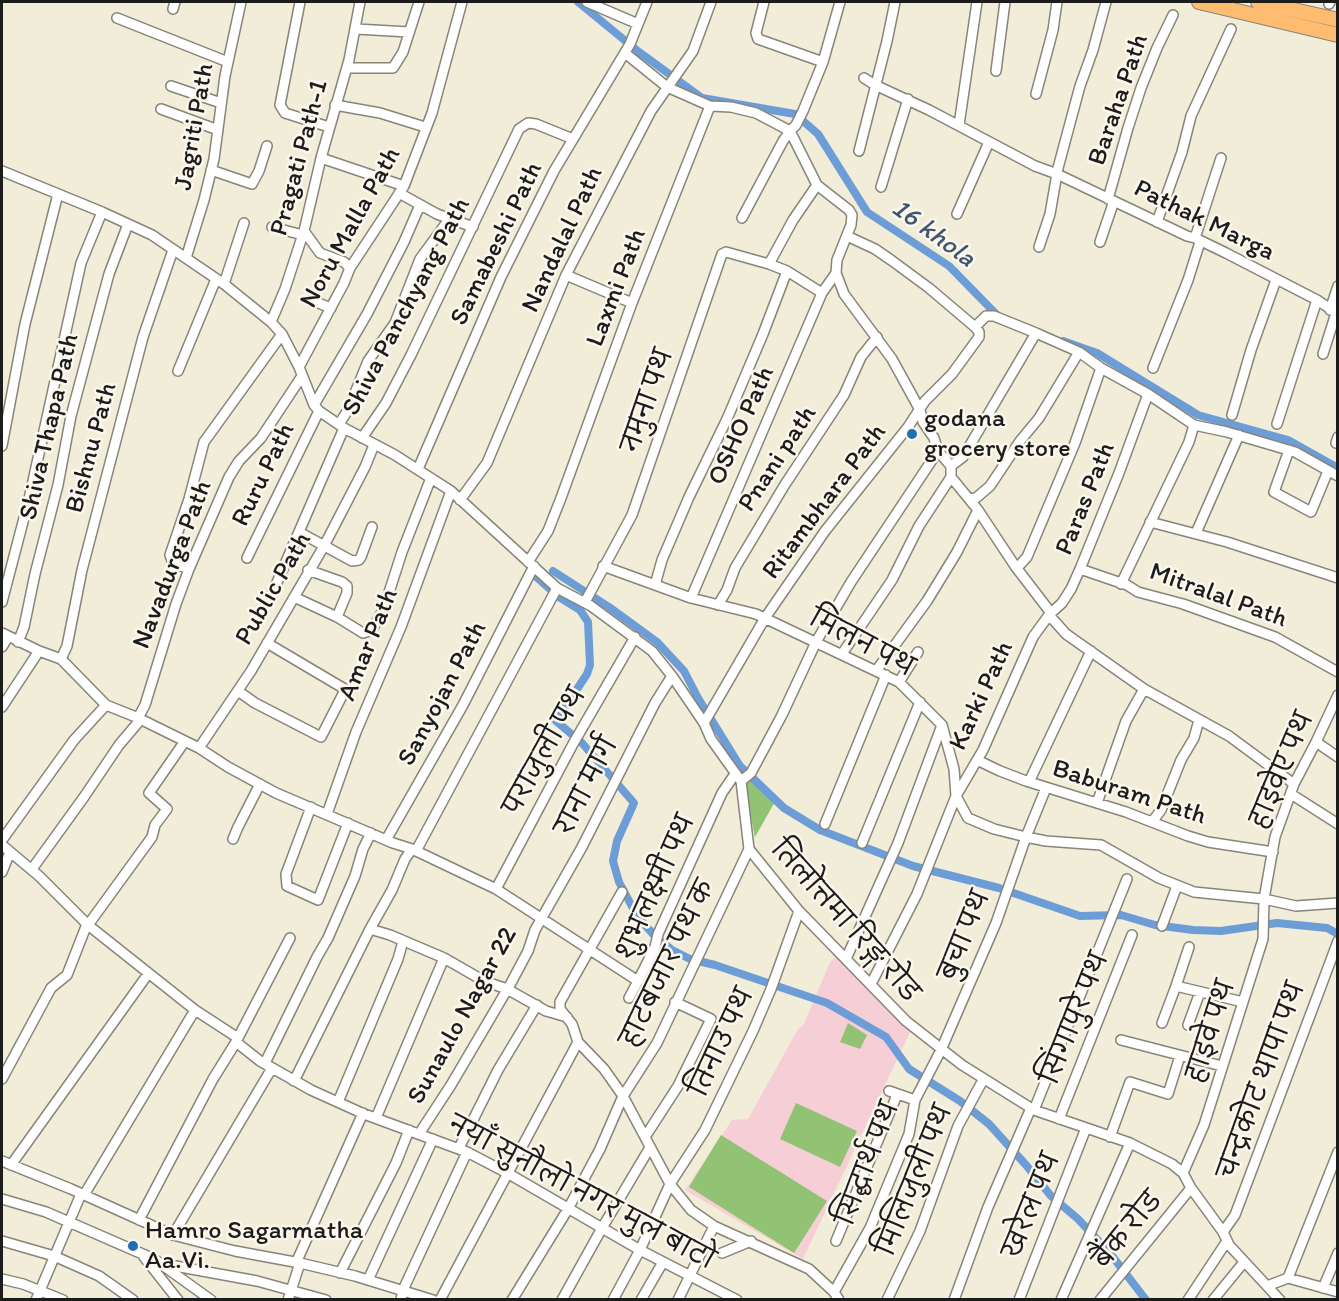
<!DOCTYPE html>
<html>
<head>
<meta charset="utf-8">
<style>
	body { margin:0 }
	#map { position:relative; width:1339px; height:1301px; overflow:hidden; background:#f2edd8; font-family:Itim,sans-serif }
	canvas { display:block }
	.frame { position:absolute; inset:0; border:3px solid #1c1c1c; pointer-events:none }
</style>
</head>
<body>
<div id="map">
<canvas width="1339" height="1301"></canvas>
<div class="frame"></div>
</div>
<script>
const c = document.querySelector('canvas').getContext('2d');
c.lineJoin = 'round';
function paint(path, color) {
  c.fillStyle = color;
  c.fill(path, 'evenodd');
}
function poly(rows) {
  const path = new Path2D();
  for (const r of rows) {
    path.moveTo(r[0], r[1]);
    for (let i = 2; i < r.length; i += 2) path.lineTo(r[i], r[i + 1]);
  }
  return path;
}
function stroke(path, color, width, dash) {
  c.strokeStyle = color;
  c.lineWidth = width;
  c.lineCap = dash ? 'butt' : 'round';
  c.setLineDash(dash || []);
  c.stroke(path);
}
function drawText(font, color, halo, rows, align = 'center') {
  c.font = font + ' Itim,"Playpen Sans Deva",sans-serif';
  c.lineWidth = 5;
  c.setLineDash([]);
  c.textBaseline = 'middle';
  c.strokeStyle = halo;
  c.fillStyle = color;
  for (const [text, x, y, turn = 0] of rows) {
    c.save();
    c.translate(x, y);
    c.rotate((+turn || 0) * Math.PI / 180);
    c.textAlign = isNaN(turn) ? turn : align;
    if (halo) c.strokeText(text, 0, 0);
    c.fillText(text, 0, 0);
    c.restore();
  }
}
const built = poly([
	[836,957,911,1030,803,1259,685,1190,732,1120,748,1119,798,1029,804,1024,830,962]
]);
const green = poly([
	[754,779,776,800,755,837,744,785],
	[848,1023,867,1035,860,1049,840,1042],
	[796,1103,857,1131,840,1167,780,1139],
	[721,1135,827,1201,794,1253,689,1187]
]);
const canal = poly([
	[578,2,639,52,702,98,795,114,818,134,867,212,949,266,1000,318],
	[1063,341,1097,353,1198,415,1288,440,1338,468],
	[553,571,609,607,657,642,684,671,698,698,740,766,784,808,820,830,913,866,999,888,1080,916,1121,915,1155,925,1193,930,1221,931,1277,923,1327,928,1338,934],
	[533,574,559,597,580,610,588,622,590,665,587,674,556,721,582,743,634,803,617,841,613,861,619,882,637,916,653,934,672,950,690,959,715,965,827,1003,886,1037,909,1069,960,1101,989,1124,1026,1165,1051,1196,1078,1219,1109,1252,1146,1300]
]);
const minor = poly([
	[300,2,280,105,285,113,329,127],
	[587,2,638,24],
	[764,2,756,33,758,39,823,62],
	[840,2,823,62,803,111,796,125,790,131,817,185,849,210,852,215,851,225,837,260,836,273,844,294,892,359,920,410,923,422,934,438,938,451,951,466,951,477,978,510,1015,566,1051,613,1049,615,1066,634,1144,689,1229,736,1294,784],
	[1329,4,1330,2],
	[173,9,175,2],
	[117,18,228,62],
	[356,29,409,32],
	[625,53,667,87,710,106],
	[347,68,393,68,403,52,419,2],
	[996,71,1005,2],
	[864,78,875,85,929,110,1035,166,1057,174,1187,236,1195,238,1226,253,1317,300,1338,314],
	[171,86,221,103],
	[1036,94,1053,30,1057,2],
	[335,105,380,113,425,127],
	[161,109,218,130],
	[959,125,977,2],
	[859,151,887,41,895,2],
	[321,158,404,186],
	[211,170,252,184,259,171,267,146],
	[2,171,102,212,152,235,224,284,271,322,282,334,299,367,314,405,319,411,344,428,395,455,451,491,557,588,591,606,652,651,672,676,704,723,711,739,741,781,749,849,799,911,906,1021,962,1065,1034,1110,1130,1143,1172,1164,1183,1173,1191,1188,1223,1232,1229,1245,1280,1300],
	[881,187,908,99],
	[399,193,437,214,473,227],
	[1108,199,1128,128,1141,88,1157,48,1173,15],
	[957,214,989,142],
	[1157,222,1182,152,1191,116,1231,29],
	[272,227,303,235],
	[304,231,320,253,344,262,350,268],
	[847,236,875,249,891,260,929,288,975,327,986,316,994,316,1036,333,1079,352,1101,368,1148,394,1194,425,1227,432,1295,452,1338,476],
	[1195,238,1221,158],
	[1100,242,1114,201],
	[1039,247,1050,214,1058,168,1080,86,1093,50,1106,2],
	[186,258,204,200,214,159,225,76,241,2],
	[787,271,769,264,793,220,817,185],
	[566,275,632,303],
	[224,284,244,223],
	[313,301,331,308],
	[1330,310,1338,286],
	[271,322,285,289,304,231,321,158,349,60,360,2],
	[1323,354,1336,313],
	[299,367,344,283,350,268,404,186,432,113,462,2],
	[1153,368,1188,280,1200,242],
	[178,371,216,279],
	[314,405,367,314,404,242,420,205],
	[1232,415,1251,350,1276,280],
	[339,424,348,410,368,361,395,323,420,259,450,218],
	[1277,424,1317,300],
	[362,438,386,403,411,355,519,129,528,123,536,124,573,139],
	[1336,443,1338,437],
	[2,446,25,324,58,194],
	[1289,450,1274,492,1311,512,1328,471],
	[951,466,963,457,1036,333],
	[418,469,501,277,554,171,630,44,647,2],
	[969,499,976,498,990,486,1020,441,1039,418,1079,352],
	[460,500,487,463,566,275,651,111,693,51,711,2],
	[1150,522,1227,542,1338,578],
	[299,532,352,561,359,560,361,557,372,527],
	[1196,533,1239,435],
	[247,558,319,411],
	[528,562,548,531,561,498,632,303,710,106,731,107,756,113,790,131,783,141,742,218],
	[603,566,691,598,756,614,899,682,942,725,954,769,956,796,968,818,994,829,1026,837,1046,841,1101,845,1159,878,1194,892,1264,899,1296,906,1338,903],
	[1017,568,1027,557,1075,443,1101,368],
	[189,569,173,563,170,555,189,499,204,442,282,334],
	[1080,569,1127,585,1138,592,1183,604,1275,637,1338,672],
	[308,570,342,582,347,586,347,593,337,617],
	[1121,584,1189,442,1194,425],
	[655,585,662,560,689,497,727,419,763,334,787,271,822,293],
	[272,594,344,428],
	[294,597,337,617,363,633,372,630,384,608,402,552,431,478],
	[691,598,822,293,836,273],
	[2,602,29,499,81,263,102,212],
	[585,602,632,515,722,254,726,252,769,264],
	[718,605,727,590,735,568,784,486,844,395,861,357,877,337],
	[1051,613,1062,603,1071,589,1080,569,1119,473,1148,394],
	[2,633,39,651,61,659,106,705,136,717,199,748,228,767,276,793,393,843,412,849,496,889,638,981,655,947,658,934,722,793,735,774],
	[18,642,24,627,35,574,58,485,71,416,109,274,128,224],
	[2,647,8,637],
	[842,654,892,580,919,526,951,477],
	[61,659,67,646,82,570,143,337,173,250],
	[876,671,927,601,957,552,978,510],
	[899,682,918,652],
	[238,691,255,703,321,737,344,692,343,688,267,643],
	[2,707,39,651],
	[138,718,145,705,176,604,189,569,229,477,239,461,261,438,302,376],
	[704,723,765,618,825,531,908,427,925,401,952,374,979,337,979,332,975,327],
	[1316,742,1338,757],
	[199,748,251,671,324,546,365,467,374,445],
	[977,760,1000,771,1026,781,1126,812,1188,836,1208,842,1273,852],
	[741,781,751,773,782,715,816,642,851,582,938,451],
	[1029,782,1091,651],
	[1291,794,1338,824],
	[1097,803,1126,721,1144,689],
	[311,807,286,874,287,886,318,900,348,823],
	[327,814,356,732,401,627,451,491],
	[1152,822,1161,810,1181,760,1194,738,1199,720],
	[825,824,886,675],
	[233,839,238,827,260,784],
	[2,840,74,740,106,705],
	[386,840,463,705,534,566],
	[862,843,920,702],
	[2,845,39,876,88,925,195,1010,238,1038,236,1042,260,1061,311,1090,364,1114,467,1152,509,1174,640,1250,737,1300],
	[416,851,557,588],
	[32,869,84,797,119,745,141,719],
	[2,872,10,852],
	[496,889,573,744,635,637],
	[88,925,152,837,155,825,167,809,149,793,185,741],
	[1162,926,1177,886],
	[370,929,390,935,444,958,484,981,507,989,546,1011,567,1017],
	[1189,947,1176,986,1243,1002],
	[846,959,898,843,942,725],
	[871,984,917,894,956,796,983,750,1033,637,1049,615],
	[629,998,638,981],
	[1162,1023,1176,986],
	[1188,1025,1200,992],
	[238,1038,290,938],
	[1121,1040,1222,1066],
	[578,1042,604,1069,623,1096,670,1184,691,1210,714,1226,809,1269,834,1292,839,1300],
	[578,1042,572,1024,560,1009,560,1002,622,892],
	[265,1063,317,957,328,938,355,876,363,849,371,833],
	[2,1079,51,988,67,975,87,924],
	[294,1081,370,929,392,890,405,859,412,849],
	[889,1091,915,1100],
	[338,1102,398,959,403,941],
	[1034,1110,1127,879],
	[376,1118,444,958],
	[1059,1119,1132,935],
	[419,1134,451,1085,511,983,528,951,535,930,582,847,655,703,672,676],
	[645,1137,678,1086,711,1019,675,1002],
	[1110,1137,1130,1082,1168,1094,1180,1056],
	[459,1148,498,1070,537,1005],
	[2,1161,71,1189,173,1235,235,1251,300,1263,355,1276,433,1300],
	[11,1165,148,974],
	[1183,1173,1204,1125,1263,939,1264,899,1275,837,1294,784,1316,742,1338,695],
	[84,1195,195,1010],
	[2,1199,46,1212,154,1259,211,1300],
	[139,1220,213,1079,236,1042],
	[1223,1232,1235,1215,1338,941],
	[173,1235,272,1068],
	[2,1241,54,1256,99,1276,133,1300],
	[836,1241,897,1095],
	[722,1253,751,1241],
	[144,1257,178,1300],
	[296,1263,363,1113],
	[164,1264,257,1281,326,1300],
	[340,1273,396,1163,409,1130],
	[1288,1278,1338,1152],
	[2,1279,23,1284,63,1300],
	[368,1280,433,1139],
	[1267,1286,1288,1278,1338,1292],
	[1323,1288,1338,1253],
	[834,1292,870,1228,909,1134,915,1100,941,1050,996,923,1026,837,1046,788],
	[36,1300,81,1194],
	[288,1300,300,1263],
	[401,1300,403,1290,467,1152],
	[440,1300,578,1042],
	[512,1300,568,1209,600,1149,623,1096,657,1043,749,849],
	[562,1300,602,1228,649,1149],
	[613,1300,640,1250,670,1184,705,1130,753,1031,771,989,799,911],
	[641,1300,663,1262],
	[678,1300,714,1226],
	[887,1300,920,1231,958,1126,983,1080],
	[954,1300,988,1207,1031,1108],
	[1019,1300,1086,1128],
	[1061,1300,1130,1143],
	[1100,1300,1191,1188],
	[1188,1300,1227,1241],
	[1213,1300,1244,1262]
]);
const highway = poly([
	[1199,2,1338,35],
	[1258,2,1338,20]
]);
const markers = [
	[912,434,6,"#1f6fb2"],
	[133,1246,6,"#1f6fb2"]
];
const streetNames = [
	["Baraha Path",1119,100,-71],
	["Jagriti Path",195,127,-80],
	["Pragati Path-1",300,158,-75],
	["Pathak Marga",1204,221,26],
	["Noru Malla Path",351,228,-61],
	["Nandalal Path",563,240,-65],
	["Samabeshi Path",497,244,-64],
	["Laxmi Path",617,288,-69],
	["Shiva Panchyang Path",407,307,-62],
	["नमुना पथ",649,401,-71],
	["OSHO Path",742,426,-66],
	["Shiva Thapa Path",50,427,-77],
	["Bishnu Path",92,448,-75],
	["Pnani path",778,459,-57],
	["Ruru Path",264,475,-64],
	["Paras Path",1086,499,-68],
	["Ritambhara Path",825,502,-53],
	["Navadurga Path",173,565,-69],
	["Public Path",274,589,-60],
	["Mitralal Path",1218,596,20],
	["मिलन पथ",861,644,28],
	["Amar Path",369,645,-68],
	["Sanyojan Path",443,694,-62],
	["Karki Path",982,696,-65],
	["पराजुली पथ",546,752,-61],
	["हाइवेए पथ",1283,771,-67],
	["राना मार्ग",588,787,-63],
	["Baburam Path",1129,793,18],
	["शुभलक्ष्मी पथ",657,888,-66],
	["तिलोत्तमा रिङ्ग रोड",844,922,48],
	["बुचा पथ",966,936,-68],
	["हाटबजार पथ क",669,964,-64],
	["Sunaulo Nagar 22",463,1016,-61],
	["सिंगापुरे पथ",1076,1019,-68],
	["हाइवे पथ",1212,1032,-72],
	["तिनाउ पथ",723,1043,-65],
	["चन्द्रकोट थापा पथ",1263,1081,-70],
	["सिद्धार्थ पथ",869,1164,-69],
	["मिलिजुली पथ",916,1181,-68],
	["नयाँ सुनौलो नगर मुल बाटो",581,1194,28],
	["खरेल पथ",1033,1206,-68],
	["बैंक रोड",1129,1231,-51]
];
const poiNames = [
	["godana",924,419],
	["grocery store",924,449],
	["Hamro Sagarmatha",145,1231],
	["Aa.Vi.",145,1261]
];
const waterNames = [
	["16 khola",933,234,36]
];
paint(built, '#f6cfd6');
paint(green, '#92c374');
stroke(canal, '#6d9dd6', 8);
stroke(minor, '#87847a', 12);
stroke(highway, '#87847a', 16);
stroke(minor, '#fff', 9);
stroke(highway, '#febc70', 14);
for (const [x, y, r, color] of markers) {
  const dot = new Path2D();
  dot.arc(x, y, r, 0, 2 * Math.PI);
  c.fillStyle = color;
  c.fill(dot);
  stroke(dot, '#fbf7ec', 2);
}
drawText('26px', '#1c1c1c', '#fbf7ec', streetNames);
drawText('26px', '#1c1c1c', '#fbf7ec', poiNames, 'left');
drawText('italic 27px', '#405670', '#fbf7ec', waterNames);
</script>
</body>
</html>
